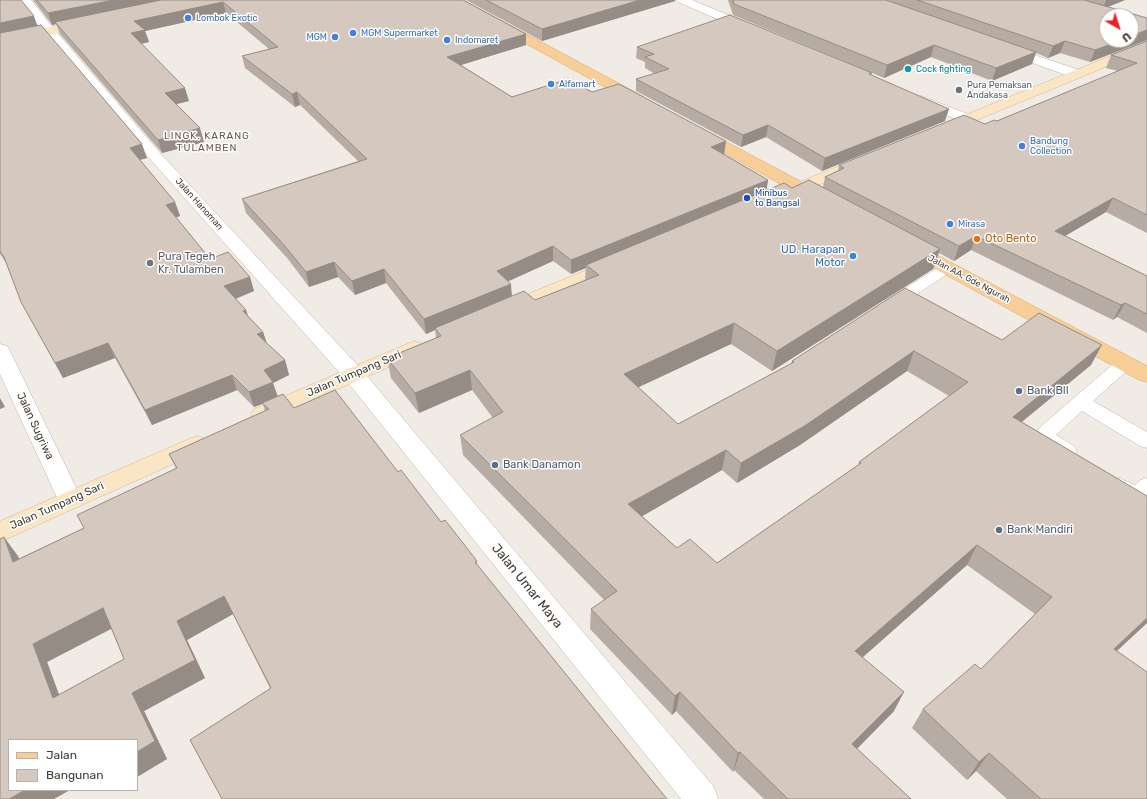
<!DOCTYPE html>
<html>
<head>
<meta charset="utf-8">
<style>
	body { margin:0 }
	#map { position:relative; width:1147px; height:799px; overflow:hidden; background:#f1ebe5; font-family:Rubik,sans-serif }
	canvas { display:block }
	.legend { position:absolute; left:8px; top:739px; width:130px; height:52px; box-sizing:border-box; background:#fff; border:1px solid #b4b1ae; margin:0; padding:5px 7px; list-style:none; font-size:12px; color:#433b35 }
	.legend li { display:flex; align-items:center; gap:8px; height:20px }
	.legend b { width:20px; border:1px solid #b4b1ae }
	.north { position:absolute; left:1099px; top:8px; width:40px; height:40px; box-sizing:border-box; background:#fff; border:1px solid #b4b1ae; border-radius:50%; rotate:141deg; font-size:11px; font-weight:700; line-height:16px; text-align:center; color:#433b35 }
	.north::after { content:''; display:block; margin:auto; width:14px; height:18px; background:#ea2322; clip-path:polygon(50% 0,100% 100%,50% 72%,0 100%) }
</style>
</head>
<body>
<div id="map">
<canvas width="1147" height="799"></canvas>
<ul class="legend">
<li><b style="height:5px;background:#f7ce98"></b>Jalan</li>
<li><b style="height:11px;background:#d5c8be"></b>Bangunan</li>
</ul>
<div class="north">U</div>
</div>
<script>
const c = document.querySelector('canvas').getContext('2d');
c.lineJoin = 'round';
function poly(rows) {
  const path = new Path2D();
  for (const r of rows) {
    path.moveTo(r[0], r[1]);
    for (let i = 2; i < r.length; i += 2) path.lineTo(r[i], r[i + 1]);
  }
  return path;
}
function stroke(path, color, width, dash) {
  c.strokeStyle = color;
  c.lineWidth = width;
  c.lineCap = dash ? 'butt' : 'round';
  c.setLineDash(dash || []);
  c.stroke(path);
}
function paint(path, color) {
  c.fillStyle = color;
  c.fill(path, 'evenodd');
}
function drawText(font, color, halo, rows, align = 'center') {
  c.font = font + ' Rubik,sans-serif';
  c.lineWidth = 3;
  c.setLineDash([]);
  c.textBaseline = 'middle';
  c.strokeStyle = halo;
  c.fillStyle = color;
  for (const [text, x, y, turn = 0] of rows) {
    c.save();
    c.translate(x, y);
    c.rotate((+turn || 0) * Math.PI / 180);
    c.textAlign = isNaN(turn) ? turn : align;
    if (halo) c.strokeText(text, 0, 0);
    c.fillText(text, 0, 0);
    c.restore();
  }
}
const lane = poly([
	[947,263,952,265,955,268,952,271,897,307,891,309,885,307,883,304,885,301,942,265,947,263],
	[1125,357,1131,359,1134,363,1131,367,1093,401,1147,432,1147,448,1140,446,1082,411,1056,435,1074,446,1077,451,1074,456,1067,458,1060,456,1042,444,1036,434,1038,429,1119,359,1125,357],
	[1119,478,1135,485,1140,480,1147,478,1147,498,1140,501,1130,500,1123,497,1112,490,1109,485,1112,480,1119,478]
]);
const street = poly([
	[19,0,31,0,53,28,160,153,361,369,714,787,718,799,681,799,345,379,150,159,45,34,19,0],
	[676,0,692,0,755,26,757,29,755,32,747,32,678,2,676,0],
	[1005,45,1082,71,1084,74,1082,77,1072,77,1001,52,999,49,1001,46,1005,45],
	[921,96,973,116,975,119,973,122,968,123,963,122,916,103,914,100,916,97,921,96],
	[0,344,7,346,10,351,82,500,79,507,70,509,61,507,58,500,0,374,0,344]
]);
const secondary = poly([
	[88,19,92,20,94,23,92,26,0,45,0,37,88,19],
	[1147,41,1147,50,948,132,943,133,938,132,936,129,938,126,1147,41],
	[854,160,860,162,862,165,860,168,791,196,785,198,779,196,777,193,779,190,854,160],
	[614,259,621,261,623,265,621,269,512,314,505,316,498,314,495,310,498,306,614,259],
	[414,341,421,343,424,348,421,353,270,419,262,422,254,419,251,414,254,409,414,341],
	[196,436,204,438,208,444,204,450,0,542,0,521,196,436]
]);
const primary = poly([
	[448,0,463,0,644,97,646,100,644,103,639,104,634,103,450,2,448,0],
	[699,129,704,130,830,197,832,201,830,205,824,206,818,205,694,136,692,133,694,130,699,129],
	[910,243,916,244,1147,366,1147,382,1139,380,904,252,901,248,904,244,910,243]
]);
const wall = poly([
	[0,0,37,26,147,158,140,160,175,202,180,216,176,217,210,259,250,277,254,291,236,299,246,310,248,316,263,332,267,344,285,360,289,375,273,383,277,396,294,408,398,472,441,522,477,561,477,564,270,688,233,614,187,640,205,678,144,711,167,759,137,777,137,740,9,740,18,556,18,559,84,528,176,468,169,454,265,411,263,404,254,407,237,390,152,425,115,358,63,378,21,302,7,264,0,254],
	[111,628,124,659,59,695,47,662],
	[33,0,463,0,526,34,526,45,461,65,512,97,592,92,726,141,724,154,768,180,766,191,792,188,823,187,825,177,838,171,839,165,985,124,997,121,1118,71,1106,68,1111,55,1147,41,1147,233,1106,212,1065,236,1147,276,1147,333,1117,317,1113,320,971,250,954,261,939,253,933,269,772,371,731,344,638,387,678,424,791,364,792,361,1002,340,1091,365,1022,422,1147,496,1147,623,1117,651,1147,799,1007,799,976,771,967,780,912,728,923,709,981,669,1035,614,967,565,862,658,894,711,857,749,911,799,764,799,734,770,733,772,676,711,672,715,590,629,591,609,604,600,463,455,460,435,493,418,472,390,419,413,391,378,387,358,436,338,435,330,426,334,386,283,355,295,338,277,309,287,288,259,246,213,242,199,358,161,300,105,295,107,245,68,242,56,269,49,226,13,145,31,149,42,141,44,189,101,176,104,204,142,162,153,60,34,56,24,52,25],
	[553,261,571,274,586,268,585,280,535,300,512,296,508,281],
	[907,371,949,396,859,462,858,465,717,563,677,548,642,516,722,470,737,483,800,445],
	[466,0,675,0,675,1,542,41],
	[728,0,1125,0,1107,7,1147,18,1147,40,1090,62,1060,53,1048,58,1036,53,1032,64,992,81,931,57,884,78,733,15],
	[637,47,872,75,945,121,822,171,766,137,741,147,636,91,636,79,655,74,645,68,645,62,636,58]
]);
const shadedWall = poly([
	[114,0,173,0,55,22,56,24,52,25,48,13],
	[640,0,675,0,675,1,542,41,542,29],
	[1106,0,1125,0,1103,9],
	[223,2,226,13,145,31,149,42,135,45,131,33,134,21],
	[34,16,38,28,0,35,0,23],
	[1147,30,1147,40,1090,62,1095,50,1122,40,1131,40,1131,36],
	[526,34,526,45,448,69,447,57],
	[1065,41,1060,53,1048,58,1053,46],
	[934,45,931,57,884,78,887,65],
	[1036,52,1032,64,992,81,996,68],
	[185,88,189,101,169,106,165,93],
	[297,92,300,105,295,107,292,94],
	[949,109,945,121,822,171,825,158],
	[768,125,766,137,741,147,743,135],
	[200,128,204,142,162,153,158,140],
	[726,141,724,154,711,147],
	[142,144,147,158,135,161,130,148],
	[768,180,766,194,586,265,586,268,571,274,571,260],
	[1113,198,1106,212,1048,246,1055,231],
	[175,202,180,216,171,219,166,205],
	[976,236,971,250,954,261,959,246],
	[553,246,553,261,498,286,497,271],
	[940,249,933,269,772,371,777,351],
	[334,262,338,277,309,287,306,272],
	[384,269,386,283,355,295,352,281],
	[250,277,254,291,229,301,224,286],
	[511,284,512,298,435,328,435,330,426,334,424,319],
	[1125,303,1117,317,1113,320,1121,305],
	[246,310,251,325,243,311],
	[734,323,731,344,622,395,624,374],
	[263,332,268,347,257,334],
	[108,343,115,358,63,378,55,363],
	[1102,345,1091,365,1003,437,1013,417],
	[914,351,907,371,800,445,737,483,741,463],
	[285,360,289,375,273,383,278,397,254,407,249,392,264,370],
	[470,370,472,390,419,413,415,393],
	[232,375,237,390,152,425,145,410],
	[0,398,5,407,0,409],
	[726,450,722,470,627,525,628,504],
	[4,537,18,556,27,581,13,562],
	[977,545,967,565,847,671,855,651],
	[224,596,233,614,187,640,205,678,144,711,167,759,137,777,137,752,132,693,177,621],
	[103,608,115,627,47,662,67,716,53,698,33,644],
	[1147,618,1147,623,1098,668,1114,649],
	[680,692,676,711,672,715,675,696],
	[904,692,894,711,843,763,852,744],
	[740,752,734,770,733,772,738,753],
	[989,753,976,771,967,780,979,762],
	[25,790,70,790,54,799,9,799]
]);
const building = poly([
	[0,0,21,0,34,16,0,23,0,0],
	[37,0,114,0,48,13,37,0],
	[161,0,463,0,526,34,447,57,512,97,568,79,592,92,619,84,726,141,711,147,768,180,571,260,553,246,497,271,511,284,424,319,384,269,352,281,334,262,306,272,284,245,242,199,367,159,297,92,292,94,242,56,278,47,223,2,134,21,145,30,131,33,185,88,165,93,200,128,158,140,55,22,161,0],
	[486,0,640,0,542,29,486,0],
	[733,0,886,0,1036,52,996,68,934,45,887,65,734,4,733,0],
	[917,0,1084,0,1147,18,1147,30,1131,36,1131,16,1107,16,1107,40,1122,40,1095,50,1065,41,1053,46,917,0],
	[730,15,872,73,869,74,949,109,825,158,768,125,743,135,636,79,669,69,645,57,654,54,637,47,730,15],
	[41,25,142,144,130,148,175,202,166,205,210,259,228,252,250,277,224,286,246,310,243,311,263,332,257,334,285,360,264,370,273,382,249,392,232,375,145,410,108,343,55,363,21,302,4,257,0,251,0,33,41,25],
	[1147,41,1147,215,1113,198,1055,231,1147,276,1147,314,1125,303,1121,305,976,236,959,246,825,177,844,168,839,165,964,115,985,124,994,120,997,121,1137,63,1111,55,1147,41],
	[809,180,940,249,777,351,734,323,624,374,678,424,794,362,792,361,905,288,1002,340,1039,313,1102,345,1013,417,1147,496,1147,618,1114,649,1147,672,1147,799,1041,799,989,753,979,762,923,709,975,664,981,669,1052,597,977,545,855,651,904,692,852,744,911,799,788,799,740,752,738,753,680,692,675,696,591,609,617,591,460,435,503,412,470,370,415,393,387,358,441,336,435,328,524,291,535,300,599,275,586,265,784,183,792,188,809,180],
	[914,351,968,382,859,462,861,463,717,563,690,539,677,548,628,504,726,450,741,463,806,425,914,351],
	[335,390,398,472,401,470,441,522,445,520,477,561,475,562,667,799,222,799,190,740,271,688,224,596,177,621,195,660,132,693,155,741,137,752,137,740,9,740,9,790,25,790,9,799,0,799,0,539,4,537,13,562,84,528,77,515,177,468,169,454,269,409,262,403,283,394,294,408,335,390],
	[103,608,124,659,53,698,33,644,103,608]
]);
const markers = [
	[188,18,4,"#3f7fe0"],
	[353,33,4,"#3f7fe0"],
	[335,37,4,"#3f7fe0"],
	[447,40,4,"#3f7fe0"],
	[908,69,4,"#0f9aa8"],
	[551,84,4,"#3f7fe0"],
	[959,90,4,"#6b7280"],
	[1022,146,4,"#3f7fe0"],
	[747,198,4,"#1a4fb4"],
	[950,224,4,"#3f7fe0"],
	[977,239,4,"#e8710a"],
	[853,256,4,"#3f7fe0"],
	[150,263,4,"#6b7280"],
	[1019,391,4,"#5c6f8a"],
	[495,465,4,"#5c6f8a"],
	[999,530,4,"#5c6f8a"]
];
const farShopnames = [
	["Lombok Exotic",196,18],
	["MGM Supermarket",361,33],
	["MGM",327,37,"right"],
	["Indomaret",455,40],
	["Alfamart",559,84],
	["Bandung",1030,141],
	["Collection",1030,151],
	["Mirasa",958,224]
];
const farCulturenames = [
	["Cock fighting",916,69]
];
const farWorshipnames = [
	["Pura Pemaksan",967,85],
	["Andakasa",967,95]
];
const farTransitnames = [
	["Minibus",755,193],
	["to Bangsal",755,203]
];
const farStreetnames = [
	["Jalan Hanoman",199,204,48],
	["Jalan AA. Gde Ngurah",969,279,28]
];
const farNeighbourhoodnames = [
	["LINGK. KARANG",207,136],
	["TULAMBEN",207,148]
];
const foodNames = [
	["Oto Bento",985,239]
];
const shopNames = [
	["UD. Harapan",845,250],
	["Motor",845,263]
];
const worshipNames = [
	["Pura Tegeh",158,257],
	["Kr. Tulamben",158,270]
];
const streetNames = [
	["Jalan Tumpang Sari",354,374,-23],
	["Jalan Sugriwa",35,426,65],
	["Jalan Tumpang Sari",57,506,-24]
];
const serviceNames = [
	["Bank BII",1027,391],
	["Bank Danamon",503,465],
	["Bank Mandiri",1007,530]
];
const nearStreetnames = [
	["Jalan Umar Maya",527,586,51]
];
stroke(lane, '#bcb2a8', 1);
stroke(street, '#bcb2a8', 1);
stroke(secondary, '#d1ba9a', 1);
stroke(primary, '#daa869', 1);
paint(lane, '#fff');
paint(street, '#fff');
paint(secondary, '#fae6c5');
paint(primary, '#f7ce98');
paint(wall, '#b7aca3');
paint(shadedWall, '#958c85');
paint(building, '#d5c8be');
stroke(building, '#958c85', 1);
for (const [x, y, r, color] of markers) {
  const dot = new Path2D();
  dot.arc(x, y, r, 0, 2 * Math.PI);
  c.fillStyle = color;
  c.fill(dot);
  stroke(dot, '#fff', 1.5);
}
drawText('9px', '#366cbe', '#fff', farShopnames, 'left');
drawText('9px', '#0d838f', '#fff', farCulturenames, 'left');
drawText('9px', '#5b616d', '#fff', farWorshipnames, 'left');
drawText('9px', '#164399', '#fff', farTransitnames, 'left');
drawText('9px', '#433b35', '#fff', farStreetnames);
c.letterSpacing = '1px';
drawText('10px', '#65584d', '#fff', farNeighbourhoodnames);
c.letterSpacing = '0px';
drawText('11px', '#c56008', '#fff', foodNames, 'left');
drawText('11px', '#366cbe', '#fff', shopNames, 'right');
drawText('11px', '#5b616d', '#fff', worshipNames, 'left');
drawText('11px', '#433b35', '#fff', streetNames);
drawText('11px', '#4e5e75', '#fff', serviceNames, 'left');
drawText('13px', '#433b35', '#fff', nearStreetnames);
</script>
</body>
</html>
